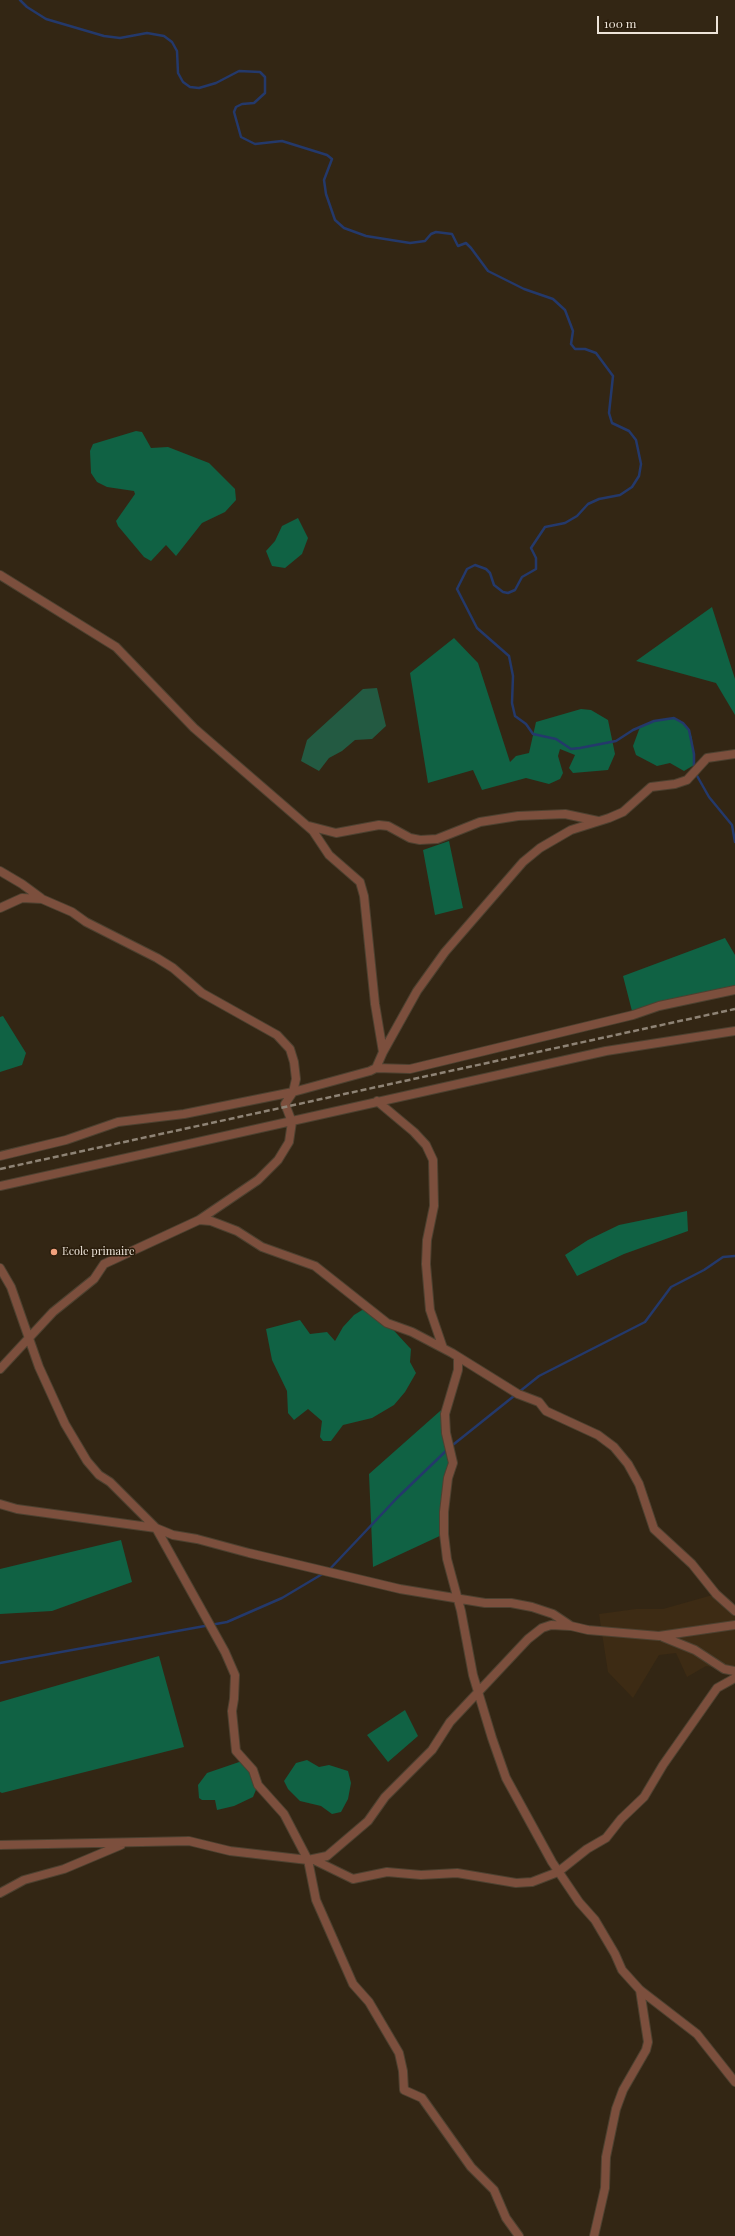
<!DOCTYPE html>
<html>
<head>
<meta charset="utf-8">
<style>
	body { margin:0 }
	#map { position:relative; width:735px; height:2236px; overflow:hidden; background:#332614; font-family:"Playfair Display",serif }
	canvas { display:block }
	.scale { position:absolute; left:597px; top:16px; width:121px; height:18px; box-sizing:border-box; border:2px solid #ede4d9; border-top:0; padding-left:5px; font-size:12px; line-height:14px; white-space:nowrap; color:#ede4d9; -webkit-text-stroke:3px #291c0b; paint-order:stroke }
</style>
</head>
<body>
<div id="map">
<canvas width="735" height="2236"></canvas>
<div class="scale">100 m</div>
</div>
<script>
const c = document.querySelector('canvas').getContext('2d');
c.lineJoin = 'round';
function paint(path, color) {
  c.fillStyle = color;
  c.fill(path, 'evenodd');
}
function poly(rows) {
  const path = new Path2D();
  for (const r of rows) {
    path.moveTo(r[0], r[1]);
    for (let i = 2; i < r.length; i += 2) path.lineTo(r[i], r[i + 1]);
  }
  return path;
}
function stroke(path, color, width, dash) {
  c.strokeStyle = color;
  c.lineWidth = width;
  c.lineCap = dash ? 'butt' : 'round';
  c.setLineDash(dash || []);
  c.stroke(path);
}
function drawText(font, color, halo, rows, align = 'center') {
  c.font = font + ' "Playfair Display",serif';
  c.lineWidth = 3;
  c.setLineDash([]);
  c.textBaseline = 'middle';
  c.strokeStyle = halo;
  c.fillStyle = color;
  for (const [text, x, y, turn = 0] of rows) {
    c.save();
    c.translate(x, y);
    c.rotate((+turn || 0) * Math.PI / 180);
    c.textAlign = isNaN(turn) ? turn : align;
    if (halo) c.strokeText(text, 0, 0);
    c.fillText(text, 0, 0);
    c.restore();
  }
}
const built = poly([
	[716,1594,735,1611,735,1671,706,1666,687,1677,676,1653,659,1655,633,1698,608,1672,599,1614,636,1609,663,1609]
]);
const green = poly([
	[377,688,386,726,372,739,355,740,342,751,329,758,319,771,301,761,307,740,363,689]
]);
const forest = poly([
	[136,431,142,432,151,448,168,447,209,463,235,489,236,500,225,512,202,523,176,556,166,545,151,561,144,557,118,526,116,521,135,494,134,491,107,487,97,482,91,473,90,451,93,444],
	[298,518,308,538,302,554,285,568,272,566,266,551,275,541,282,526],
	[712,607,735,679,735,715,716,683,636,661],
	[454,638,478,663,510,762,516,756,529,753,536,722,581,709,591,710,608,720,615,754,608,770,573,773,569,768,575,755,560,749,558,756,563,773,560,779,549,784,526,778,482,790,473,770,428,783,410,673],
	[674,718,683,723,689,730,692,738,694,765,684,771,670,763,657,766,636,755,633,746,640,727,654,721],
	[449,841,463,908,435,915,423,850],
	[725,938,735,955,735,990,633,1015,623,976],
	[3,1016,26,1053,22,1065,0,1072,0,1017],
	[687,1211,688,1231,624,1254,577,1276,565,1255,588,1240,619,1225],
	[367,1307,387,1323,409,1347,411,1349,410,1362,416,1373,405,1392,394,1405,372,1418,343,1425,331,1441,323,1441,320,1437,322,1421,308,1409,294,1420,288,1413,287,1391,272,1360,266,1329,300,1320,310,1334,327,1332,335,1341,343,1327,354,1315],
	[448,1404,445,1414,453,1463,444,1534,373,1567,369,1474],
	[121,1540,132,1582,52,1611,0,1614,0,1569],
	[159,1656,184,1747,2,1793,0,1792,0,1702],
	[405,1710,418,1736,388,1762,367,1735],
	[245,1760,258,1785,253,1797,234,1806,217,1810,215,1800,202,1800,199,1798,198,1785,207,1773],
	[307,1760,319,1767,329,1765,348,1771,351,1783,348,1799,341,1812,332,1814,321,1806,300,1801,288,1789,284,1781,296,1763]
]);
const stream = poly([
	[20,0,27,7,46,19,104,36,120,38,147,33,164,36,172,42,177,51,178,73,183,82,190,87,199,88,216,83,239,71,260,72,265,77,265,93,254,103,242,104,236,107,234,112,241,137,255,144,282,141,327,155,332,159,324,180,326,194,335,220,344,228,366,236,410,243,425,241,431,234,436,232,452,234,458,246,466,243,471,248,488,271,524,289,553,299,565,310,573,331,571,344,575,349,585,349,596,353,613,376,609,413,612,423,629,431,636,440,641,464,639,476,632,487,620,495,599,499,588,504,577,516,565,523,545,527,531,548,536,558,536,569,522,577,515,590,508,593,503,592,494,585,490,573,486,569,475,565,467,569,457,589,477,628,509,656,513,676,512,703,515,716,526,724,533,734,556,739,571,749,580,748,616,741,633,730,654,721,674,718,683,723,689,730,694,754,694,768],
	[696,774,709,797,732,825,735,842],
	[328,1571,397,1498,449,1448,539,1376,645,1322,671,1287,704,1270,723,1257,735,1256],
	[0,1663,227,1622,282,1598,324,1573]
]);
const minor = poly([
	[0,575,116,647,194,728,313,831,329,855,360,882,364,896,375,1004,383,1052,376,1068,370,1071,293,1092,184,1114,118,1122,66,1140,0,1156],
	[309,826,336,833,379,825,388,826,410,838,420,840,437,839,480,822,518,816,565,814,598,821],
	[0,871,22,884,41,898],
	[0,908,22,898,42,899,72,912,86,922,157,958,173,968,202,993,277,1035,290,1049,294,1062,296,1079,293,1092,285,1104,292,1122,289,1142,278,1160,258,1180,199,1220,104,1264,94,1279,53,1312,0,1369],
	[383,1052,417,991,445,952,523,862,540,848,571,830,609,818,623,812,651,787,675,784,687,780,707,758,735,754],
	[376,1068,410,1069,633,1015,659,1006,735,990],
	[377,1101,414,1132,426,1145,433,1160,434,1206,427,1240,426,1264,430,1310,443,1348],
	[0,1186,606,1051,735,1031],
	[199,1220,211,1221,237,1231,262,1247,315,1266,387,1323,412,1332,452,1353,518,1394,539,1402,546,1411,598,1435,614,1447,628,1464,639,1484,654,1529,692,1564,716,1594,735,1611],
	[0,1268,11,1287,39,1367,65,1424,87,1461,99,1475,110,1482,156,1528,225,1652,235,1675,234,1699,232,1711,236,1751,253,1770,258,1785,284,1814,308,1860,316,1900,353,1984,369,2002,399,2053,403,2071,404,2090,422,2098,471,2167,494,2190,506,2218,519,2236],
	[458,1357,458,1370,445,1414,446,1433,453,1463,448,1478,444,1512,444,1534,447,1559,461,1611,473,1675,492,1738,506,1778,552,1862,579,1902,595,1920,615,1954,622,1970,640,1990,697,2034,735,2082],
	[0,1504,17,1509,156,1528,173,1535,197,1539,249,1553,400,1589,485,1603,511,1603,532,1607,553,1614,571,1626,588,1630,659,1636,735,1625],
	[663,1637,695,1650,724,1669,735,1671],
	[0,1845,189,1841,230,1851,308,1860,327,1856,368,1821,385,1797,432,1750,450,1722,528,1639,542,1628,551,1625,570,1626],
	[314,1860,353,1879,387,1872,421,1875,457,1873,516,1883,532,1882,558,1872,587,1849,606,1838,621,1819,644,1797,663,1765,717,1688,735,1678],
	[0,1893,24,1880,64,1869,121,1845],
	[594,2236,605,2188,606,2157,616,2109,623,2090,646,2050,648,2042,640,1990]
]);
const rail = poly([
	[0,1169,735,1009]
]);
const markers = [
	[54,1252,4,"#f1a17d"]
];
const poiNames = [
	["Ecole primaire",62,1252]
];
paint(built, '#3d2b14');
paint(green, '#235a42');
paint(forest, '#106244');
stroke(stream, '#24396b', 2.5);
stroke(minor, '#4d4130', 10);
stroke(minor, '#7c4f3d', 8);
stroke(rail, '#8e8375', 2.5, [6, 3]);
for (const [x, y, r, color] of markers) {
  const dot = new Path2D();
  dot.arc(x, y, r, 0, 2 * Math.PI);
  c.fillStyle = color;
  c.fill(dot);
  stroke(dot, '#291c0b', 1.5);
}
drawText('11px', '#ede4d9', '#291c0b', poiNames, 'left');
</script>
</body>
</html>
